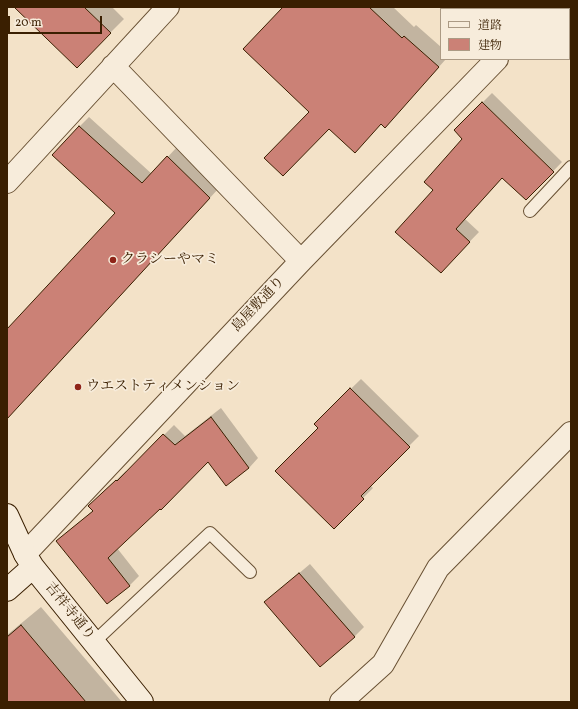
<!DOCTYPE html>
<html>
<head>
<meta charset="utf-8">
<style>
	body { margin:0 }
	#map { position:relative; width:578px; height:709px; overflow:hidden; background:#f3e2c8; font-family:Vollkorn,"Noto Serif JP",serif }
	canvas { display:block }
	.frame { position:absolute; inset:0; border:8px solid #3a1f01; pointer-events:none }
	.legend { position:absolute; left:440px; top:8px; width:130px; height:52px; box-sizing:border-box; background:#f7ecdb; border:1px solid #ab9a84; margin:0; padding:5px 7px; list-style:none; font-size:12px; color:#3a1f01 }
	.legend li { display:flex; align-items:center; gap:8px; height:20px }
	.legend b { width:20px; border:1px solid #ab9a84 }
	.scale { position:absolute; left:8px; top:16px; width:94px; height:18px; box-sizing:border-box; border:2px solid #3a1f01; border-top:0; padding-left:5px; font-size:12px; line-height:14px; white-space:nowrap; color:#3a1f01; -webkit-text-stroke:3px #f7ecdb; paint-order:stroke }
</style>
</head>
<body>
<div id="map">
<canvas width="578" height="709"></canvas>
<div class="frame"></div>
<ul class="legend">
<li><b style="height:5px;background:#f7ecdb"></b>道路</li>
<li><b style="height:11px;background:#cb8176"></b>建物</li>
</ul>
<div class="scale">20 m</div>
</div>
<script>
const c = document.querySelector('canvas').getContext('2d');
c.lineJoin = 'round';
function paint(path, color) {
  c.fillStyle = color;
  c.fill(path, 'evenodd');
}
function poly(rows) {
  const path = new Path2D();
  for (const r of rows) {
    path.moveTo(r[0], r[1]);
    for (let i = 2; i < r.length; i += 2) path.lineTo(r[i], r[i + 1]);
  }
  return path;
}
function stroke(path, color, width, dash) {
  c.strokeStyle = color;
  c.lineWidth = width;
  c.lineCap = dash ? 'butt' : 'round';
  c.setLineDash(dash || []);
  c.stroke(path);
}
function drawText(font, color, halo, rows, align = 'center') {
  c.font = font + ' Vollkorn,"Noto Serif JP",serif';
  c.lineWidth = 3.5;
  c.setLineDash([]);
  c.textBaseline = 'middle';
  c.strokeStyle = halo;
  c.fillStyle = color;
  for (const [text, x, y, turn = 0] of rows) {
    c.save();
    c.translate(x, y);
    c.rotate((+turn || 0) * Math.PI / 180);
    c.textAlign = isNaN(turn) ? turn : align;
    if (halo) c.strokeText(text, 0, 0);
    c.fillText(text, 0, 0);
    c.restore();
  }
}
const shadow = poly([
	[15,7,112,7,124,19,77,66],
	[285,7,393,7,414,27,416,25,441,47,441,59,446,59,385,127,381,124,311,112],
	[460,7,507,7,505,9,462,9],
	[492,93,562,162,526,199,503,177,465,219,479,232,450,262,435,190,464,138,455,130],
	[89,117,152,174,177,147,219,188,26,398,7,399,7,331,116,213,79,127],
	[361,379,419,436,370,485,373,488,334,527,319,428,315,424],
	[221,408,258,458,249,468,226,485,208,461,117,548,139,576,130,585,107,603,57,541,67,532,94,510,99,496,126,471,127,472,174,425,185,436],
	[310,564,364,627,354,637,265,602],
	[41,607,122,702,7,702,7,635]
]);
const building = poly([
	[14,7,84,7,111,33,77,68,14,7],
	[283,7,369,7,402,38,404,36,439,67,385,128,381,124,355,153,329,129,283,176,264,158,309,112,243,49,283,7],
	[482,102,554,172,526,200,502,178,456,229,470,242,441,273,395,232,433,190,424,182,462,139,454,130,482,102],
	[79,126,142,183,167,156,210,198,7,419,7,329,115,213,52,155,79,126],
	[350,388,410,447,361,496,364,499,334,529,275,471,318,428,314,424,350,388],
	[211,417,249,468,226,486,208,462,161,510,160,509,108,558,130,586,107,604,56,541,93,511,88,506,116,480,117,481,163,434,175,445,211,417],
	[299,573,355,637,320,667,264,602,299,573],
	[21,625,86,702,7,702,7,637,21,625]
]);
const lane = poly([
	[530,211,571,167],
	[94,642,210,533,250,572]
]);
const street = poly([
	[545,9,547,7],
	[113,66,301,261],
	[7,182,168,7],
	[25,554,301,261,497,59],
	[341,702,383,664,438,568,571,433]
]);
const secondary = poly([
	[7,515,25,554,33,567,142,702],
	[7,590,33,567]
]);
const markers = [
	[113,260,4,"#8f2418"],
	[78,387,4,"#8f2418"]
];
const poiNames = [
	["クラシーやマミ",121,260],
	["ウエストティメンション",86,387]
];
const streetNames = [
	["島屋敷通り",259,305,-47],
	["吉祥寺通り",69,612,51]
];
paint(shadow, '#0003');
paint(building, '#cb8176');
stroke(building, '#3a1f01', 1);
stroke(lane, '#685033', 14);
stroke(street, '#685033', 24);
stroke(secondary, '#3a1f01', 24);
stroke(lane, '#f7ecdb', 12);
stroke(street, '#f7ecdb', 22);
stroke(secondary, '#f7ecdb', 22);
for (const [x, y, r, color] of markers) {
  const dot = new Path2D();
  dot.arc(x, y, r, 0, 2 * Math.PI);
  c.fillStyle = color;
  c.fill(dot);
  stroke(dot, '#f7ecdb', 1.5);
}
drawText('14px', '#3a1f01', '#f7ecdb', poiNames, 'left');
drawText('14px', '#3a1f01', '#f7ecdb', streetNames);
</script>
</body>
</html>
